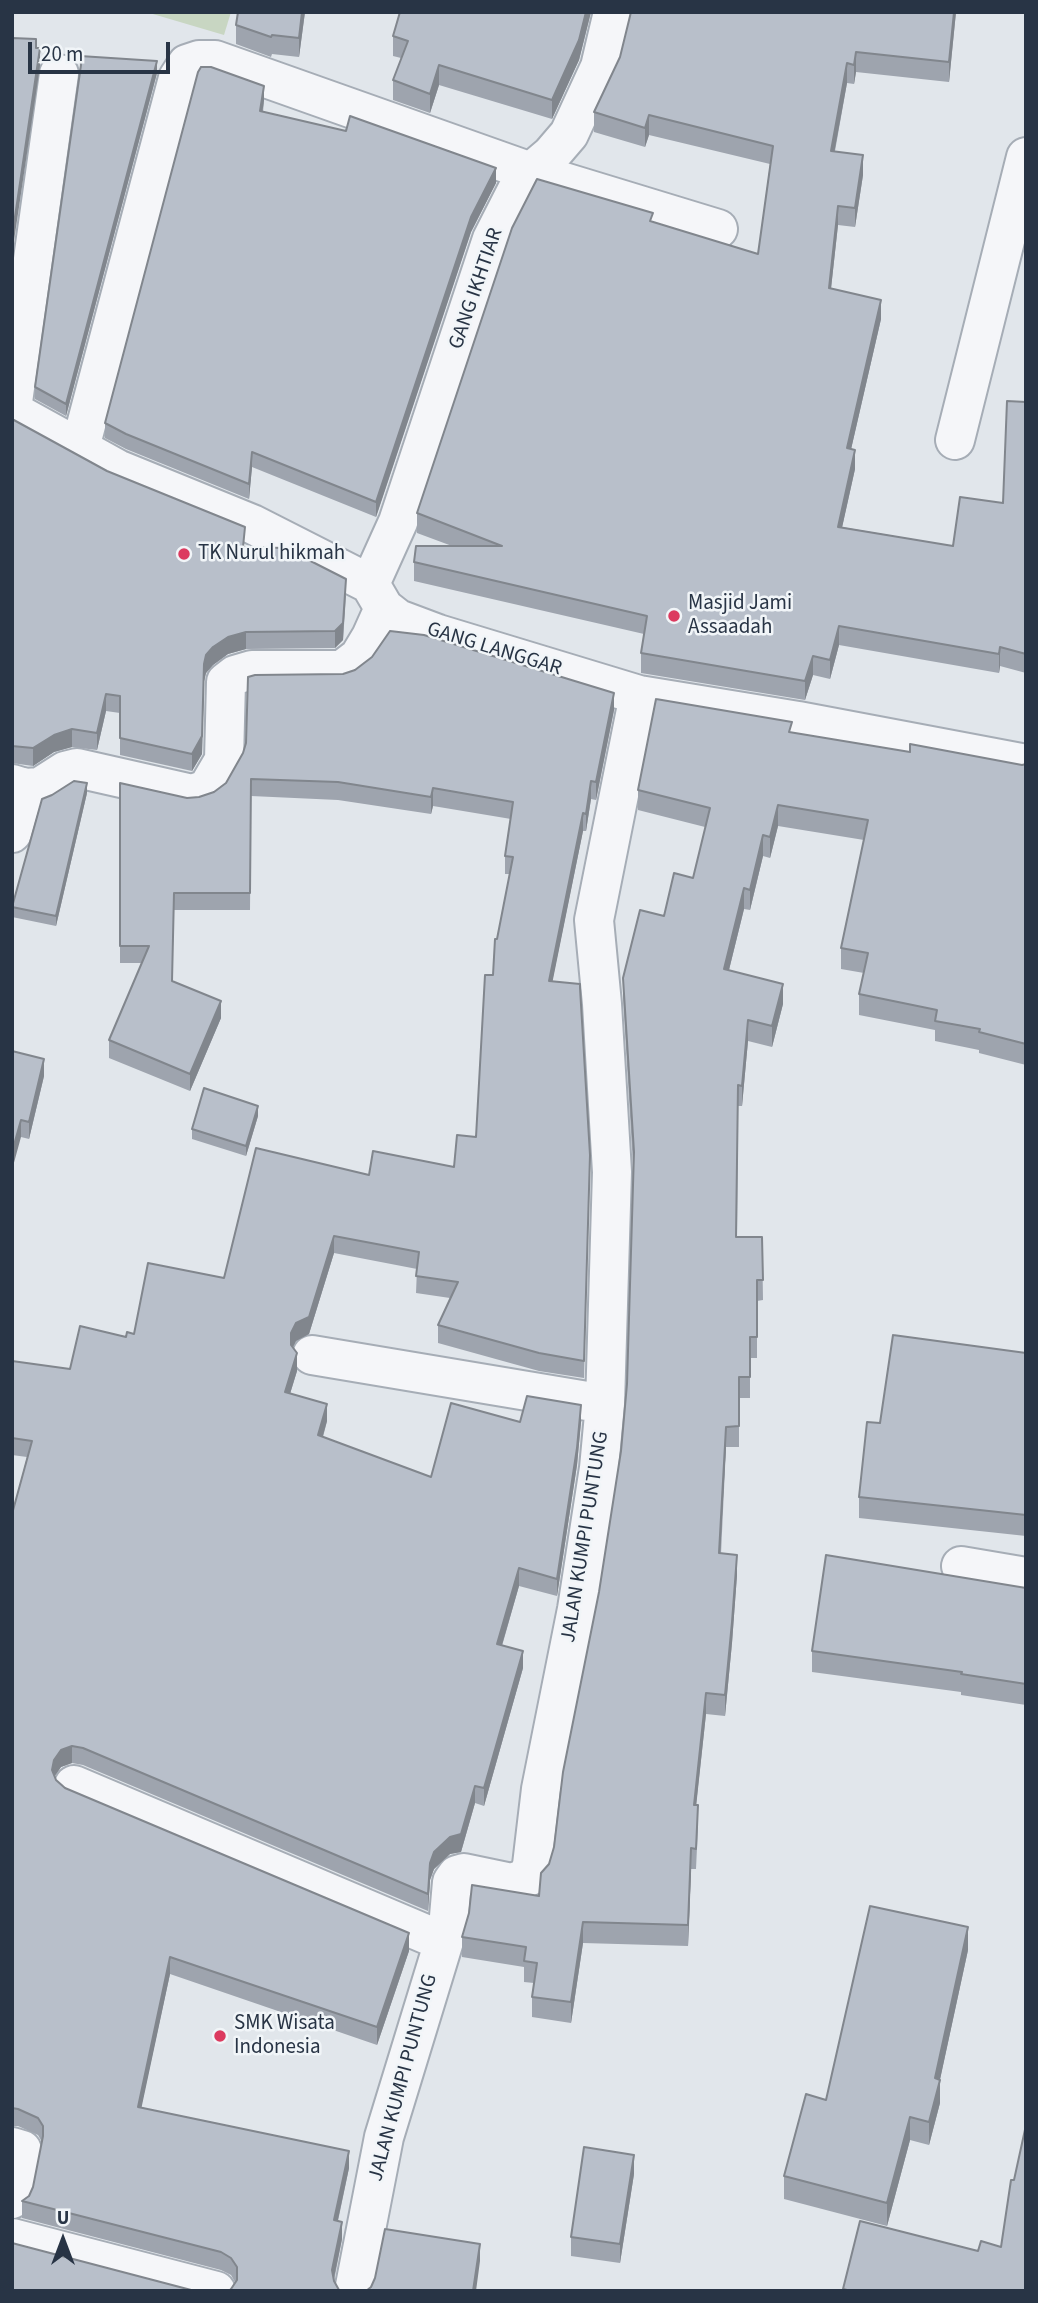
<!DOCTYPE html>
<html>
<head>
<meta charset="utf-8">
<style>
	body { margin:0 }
	#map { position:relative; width:1038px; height:2303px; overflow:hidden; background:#e1e6eb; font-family:"Source Sans 3",sans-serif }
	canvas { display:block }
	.frame { position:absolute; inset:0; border:14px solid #283445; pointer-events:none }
	.north { position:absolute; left:28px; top:2205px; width:70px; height:70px; -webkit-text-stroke:5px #f1f5f8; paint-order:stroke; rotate:0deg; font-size:19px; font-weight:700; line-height:28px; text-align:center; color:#283445 }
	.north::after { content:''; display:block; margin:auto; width:24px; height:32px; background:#283445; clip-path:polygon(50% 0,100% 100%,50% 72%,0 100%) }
	.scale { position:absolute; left:28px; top:42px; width:142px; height:32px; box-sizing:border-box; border:4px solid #283445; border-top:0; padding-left:9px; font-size:21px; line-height:24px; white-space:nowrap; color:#283445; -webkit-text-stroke:5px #f1f5f8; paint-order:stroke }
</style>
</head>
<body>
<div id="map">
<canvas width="1038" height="2303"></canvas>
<div class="frame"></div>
<div class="north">U</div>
<div class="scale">20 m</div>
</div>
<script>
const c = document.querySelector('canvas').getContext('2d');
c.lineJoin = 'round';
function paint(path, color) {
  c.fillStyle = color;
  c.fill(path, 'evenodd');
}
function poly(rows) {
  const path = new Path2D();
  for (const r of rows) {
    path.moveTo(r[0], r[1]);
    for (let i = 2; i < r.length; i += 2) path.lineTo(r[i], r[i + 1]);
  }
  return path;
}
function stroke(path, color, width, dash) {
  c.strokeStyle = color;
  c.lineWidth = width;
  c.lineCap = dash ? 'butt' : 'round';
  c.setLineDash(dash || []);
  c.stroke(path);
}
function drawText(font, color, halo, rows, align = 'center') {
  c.font = font + ' "Source Sans 3",sans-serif';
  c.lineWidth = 5;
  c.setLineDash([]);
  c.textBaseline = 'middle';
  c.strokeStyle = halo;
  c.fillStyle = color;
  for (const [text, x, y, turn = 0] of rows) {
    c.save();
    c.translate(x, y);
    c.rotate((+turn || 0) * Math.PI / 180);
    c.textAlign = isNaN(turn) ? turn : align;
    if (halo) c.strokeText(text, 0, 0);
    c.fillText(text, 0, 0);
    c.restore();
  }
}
const green = poly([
	[146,12,231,12,224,35]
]);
const minor = poly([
	[12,409,59,74],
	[12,411,117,469,252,524,370,584,384,608,398,619,438,634,639,695,798,721,1026,764],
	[955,440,1026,157],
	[80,448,178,78,187,64,199,60,215,60,531,172,718,229],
	[370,584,398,522,492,239,519,186,531,172,551,155,569,134,600,67,613,12],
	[12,784,25,788,40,787,65,771,77,768,192,794,207,789,224,760,226,682,235,675,252,670,342,670,359,657,371,637,384,608],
	[12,833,25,788],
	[312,1355,605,1404],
	[961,1566,1026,1577],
	[74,1785,442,1941],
	[12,2147,22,2150,12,2199],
	[12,2238,216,2291],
	[354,2291,384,2137,448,1928,452,1882,457,1875,464,1873,512,1883,528,1877,532,1865,541,1789,577,1609,599,1468,605,1404,612,1172,602,1004,594,920,639,695]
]);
const wall = poly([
	[238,12,305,12,299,57,272,54,271,57,236,44,236,25],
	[391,12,591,12,579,60,552,119,439,85,430,113,393,100,393,80,401,58,393,56,393,36,399,14],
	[956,12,949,82,856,72,854,84,847,83,835,151,863,175,855,227,838,225,831,288,881,319,851,449,855,469,842,527,953,546,1003,503,1026,402,1026,673,1000,666,999,673,839,645,830,679,813,675,805,700,641,673,641,653,644,634,414,581,414,562,452,546,417,533,417,513,653,222,758,254,770,164,649,135,645,147,594,132,594,112,620,57],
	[80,56,157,73,66,416,35,399,35,387,80,70],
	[264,101,263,112,496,183,471,232,376,517,252,467,249,499,126,449,105,438,105,423],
	[12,419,244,547,346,596,343,640,335,648,246,649,228,654,213,665,206,673,204,681,202,754,192,771,120,755,120,713,106,711,97,750,72,747,54,752,33,766,12,763],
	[614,710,596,800,591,799,586,831,583,831,552,982,590,1155,584,1378,539,1371,438,1343,438,1325,450,1298,416,1293,417,1269,334,1253,309,1334,296,1341,293,1347,297,1371,290,1394,327,1421,323,1437,431,1477,520,1422,581,1422,577,1465,557,1596,519,1586,502,1646,523,1668,484,1806,475,1803,461,1852,450,1854,434,1869,430,1880,428,1911,83,1765,72,1763,61,1767,55,1776,56,1780,65,1788,409,1951,377,2045,170,1974,141,2107,349,2168,338,2221,342,2239,334,2281,339,2290,231,2289,235,2282,231,2275,221,2270,22,2218,22,2201,29,2196,33,2187,42,2142,38,2135,18,2126,12,2126,12,1514,27,1457,12,1455,12,1361,70,1369,126,1337,134,1334,224,1278,369,1175,454,1167,476,1137,497,939,510,874,505,874,505,856,511,819,433,806,431,814,338,800,251,796,250,910,174,910,172,981,221,1018,190,1091,109,1058,109,1040,142,963,120,963,120,783,187,798,199,797,214,792,226,783],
	[792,733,910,752,1022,765,1026,764,1026,1065,979,1053,979,1050,935,1041,935,1030,859,1015,859,994,864,973,841,969,841,948,864,840,778,826,770,858,763,856,750,910,744,909,729,970,783,1004,772,1047,748,1041,742,1106,738,1106,737,1237,762,1237,763,1300,757,1301,757,1358,750,1358,750,1398,739,1398,739,1447,726,1447,721,1554,737,1575,732,1643,725,1716,706,1714,696,1805,698,1826,696,1869,691,1869,688,1946,583,1943,571,2023,532,2017,532,1997,534,1983,524,1982,524,1967,462,1957,462,1937,539,1896,554,1847,599,1592,621,1451,627,1384,633,1166,623,998,623,978,664,916,693,878,705,827,638,810,638,790],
	[87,793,56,926,12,917,12,904],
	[12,1051,44,1076,29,1139,21,1137],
	[258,1116,246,1156,192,1139,192,1129],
	[1026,1353,1026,1536,859,1518,859,1497,880,1423],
	[1026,1588,1026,1705,961,1695,961,1692,812,1672,812,1651],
	[968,1950,940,2079,940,2103,929,2145,910,2140,887,2226,784,2199,784,2176,826,2100],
	[634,2174,620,2263,571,2256,571,2237]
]);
const shadedWall = poly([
	[302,12,305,12,299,57,299,38],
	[586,12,591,12,579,60,552,119,552,100],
	[954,12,956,12,949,82,949,62],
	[40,48,40,66,12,254,12,237],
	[856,52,856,72,854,84,854,65],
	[157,61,157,73,66,416,66,404],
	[847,63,847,83,831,170,831,151],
	[439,65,439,85,430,113,430,94],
	[264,86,264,101,260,126,260,111],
	[649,115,649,135,645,147,645,128],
	[863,155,863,175,855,227,855,208],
	[496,168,496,183,471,232,376,517,376,502,471,217],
	[838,206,838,225,829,307,829,288],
	[881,300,881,319,847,467,847,448],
	[855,450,855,469,838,546,838,527],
	[252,452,252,467,249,499,249,484],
	[346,579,343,640,335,648,335,631],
	[839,626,839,645,830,679,830,660],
	[246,632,246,649,228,654,213,665,206,673,204,681,202,754,192,771,192,754,204,664,206,655,213,647,228,637],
	[1000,647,1000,666,999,673,999,654],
	[813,656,813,675,805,700,805,681],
	[614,693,614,710,596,800,596,782],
	[106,694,106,711,97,750,97,733],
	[72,729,72,747,54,752,33,766,33,748,54,735],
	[591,781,591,799,586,831,586,814],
	[87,783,87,793,56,926,56,916],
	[433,788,433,806,431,814,431,797],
	[778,805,778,826,770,858,770,837],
	[583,813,583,831,549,999,549,981],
	[763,835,763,856,750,910,750,890],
	[744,888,744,909,724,990,724,969],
	[783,984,783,1004,772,1047,772,1026],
	[221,1001,221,1018,190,1091,190,1074],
	[748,1020,748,1041,742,1106,742,1086],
	[44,1059,44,1076,29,1139,29,1122],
	[258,1106,258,1116,246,1156,246,1146],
	[21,1120,21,1137,12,1170,12,1152],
	[14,1206,14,1224,12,1232,12,1214],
	[334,1236,334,1253,309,1334,296,1341,291,1351,291,1333],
	[297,1353,297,1371,285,1410,285,1392],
	[327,1404,327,1421,318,1453,318,1435],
	[581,1405,581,1422,577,1465,557,1596,557,1579],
	[726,1427,726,1447,719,1574,719,1553],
	[737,1555,737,1575,732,1643,725,1716,725,1695],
	[519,1568,519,1586,497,1662,497,1644],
	[523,1651,523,1668,484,1806,484,1788],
	[706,1693,706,1714,694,1826,694,1805],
	[72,1746,72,1763,61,1767,54,1777,52,1770,54,1760,61,1750],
	[475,1786,475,1803,461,1852,450,1854,434,1869,430,1880,428,1911,428,1894,430,1863,434,1852],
	[691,1848,691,1869,688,1946,688,1925],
	[583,1922,583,1943,571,2023,571,2002],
	[968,1927,968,1950,938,2089,940,2080,940,2103,929,2145,929,2122,935,2078],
	[409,1933,409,1951,377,2045,377,2027],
	[170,1957,170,1974,138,2124,138,2107],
	[910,2117,910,2140,887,2226,887,2203],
	[349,2151,349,2168,334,2238,334,2220],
	[634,2155,634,2174,620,2263,620,2244],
	[342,2222,342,2239,332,2287,332,2270],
	[480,2244,480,2261,476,2291,473,2291]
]);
const building = poly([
	[238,12,302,12,299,38,272,35,271,37,236,25,238,12],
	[400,12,586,12,579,40,552,100,439,65,430,94,393,80,408,41,393,36,400,12],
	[631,12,954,12,949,62,856,52,854,65,847,63,831,151,863,155,855,208,838,206,829,288,881,300,847,448,855,450,838,527,953,546,960,497,1003,503,1007,401,1026,402,1026,654,1000,647,999,654,839,626,830,660,813,656,805,681,641,653,647,616,414,562,416,546,502,546,417,513,512,228,537,179,653,213,650,221,758,254,773,146,649,115,645,128,594,112,620,57,631,12],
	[12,38,36,39,36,48,40,48,12,237,12,38],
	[80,56,157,61,66,404,35,387,81,65,80,56],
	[201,67,211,67,264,86,260,111,346,131,350,116,496,168,471,217,376,502,252,452,249,484,126,434,105,423,198,72,201,67],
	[12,419,107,471,245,527,243,547,285,548,346,579,343,623,335,631,246,632,228,637,213,647,206,655,204,664,202,736,192,754,120,738,120,696,106,694,97,733,72,729,54,735,33,748,12,746,12,419],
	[390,631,424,635,614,693,596,782,591,781,586,814,583,813,549,981,580,984,580,988,590,1155,584,1361,539,1353,438,1325,458,1282,416,1276,419,1252,334,1236,309,1317,296,1323,291,1333,291,1345,297,1353,285,1392,327,1404,318,1435,431,1477,451,1403,520,1422,527,1396,581,1405,577,1448,557,1579,519,1568,497,1644,523,1651,484,1788,475,1786,461,1834,450,1837,434,1852,430,1863,428,1894,83,1748,72,1746,61,1750,54,1760,52,1770,56,1780,65,1788,409,1933,377,2027,170,1957,138,2107,349,2151,334,2220,342,2222,332,2270,334,2281,339,2290,341,2291,229,2291,231,2289,237,2280,237,2267,231,2258,221,2252,22,2201,29,2196,33,2187,43,2136,43,2126,38,2118,18,2109,12,2108,12,1514,32,1441,12,1438,12,1361,70,1369,80,1326,126,1337,127,1332,134,1334,148,1263,224,1278,256,1148,369,1175,373,1151,454,1167,457,1135,476,1137,485,975,493,975,495,939,497,939,513,857,505,856,513,802,433,788,431,797,338,782,251,779,250,893,174,893,172,981,221,1001,190,1074,109,1040,149,946,120,946,120,783,187,798,199,797,214,792,226,783,243,753,246,743,248,677,255,675,343,674,355,670,372,657,390,631],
	[656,699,792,722,789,732,910,752,910,744,1022,765,1026,764,1026,1044,979,1032,980,1029,935,1021,937,1010,859,994,868,953,841,948,868,820,778,805,770,837,763,835,750,890,744,888,724,969,783,984,772,1026,748,1020,742,1086,738,1085,736,1237,762,1237,763,1280,757,1280,757,1337,750,1337,750,1377,739,1377,739,1426,726,1427,719,1553,737,1555,732,1622,725,1695,706,1693,694,1805,698,1805,696,1849,691,1848,688,1925,583,1922,571,2002,532,1997,537,1963,524,1961,526,1947,462,1937,469,1913,472,1885,539,1896,541,1873,549,1864,554,1847,563,1772,599,1592,621,1451,627,1384,634,1152,623,978,640,910,664,916,674,873,693,878,710,808,638,790,656,699],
	[74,781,87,783,56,916,12,907,42,799,52,795,74,781],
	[12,1051,44,1059,29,1122,21,1120,12,1152,12,1051],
	[204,1088,258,1106,246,1146,192,1129,204,1088],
	[893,1335,1026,1353,1026,1515,859,1497,867,1422,880,1423,893,1335],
	[826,1555,1026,1588,1026,1684,961,1674,962,1672,812,1651,826,1555],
	[870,1906,968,1927,935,2078,940,2080,929,2122,910,2117,887,2203,784,2176,806,2094,826,2100,870,1906],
	[1026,2125,1026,2291,851,2291,843,2289,860,2221,978,2251,981,2241,1001,2247,1011,2180,1014,2180,1026,2125],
	[584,2147,634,2155,620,2244,571,2237,584,2147],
	[385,2229,480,2244,473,2291,366,2291,371,2287,375,2278,385,2229],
	[12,2243,195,2291,12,2291,12,2243]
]);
const markers = [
	[184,554,7,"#dc3a5f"],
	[674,616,7,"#dc3a5f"],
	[220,2036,7,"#dc3a5f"]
];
const streetNames = [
	["GANG IKHTIAR",477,289,-71],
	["GANG LANGGAR",494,650,17],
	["JALAN KUMPI PUNTUNG",586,1537,-81],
	["JALAN KUMPI PUNTUNG",404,2078,-75]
];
const poiNames = [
	["TK Nurul hikmah",198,554],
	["Masjid Jami",688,604],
	["Assaadah",688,628],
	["SMK Wisata",234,2024],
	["Indonesia",234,2048]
];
paint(green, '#c8d6c2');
stroke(minor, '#a6adb6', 42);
stroke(minor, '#f5f6f9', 38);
paint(wall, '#9ea4ae');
paint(shadedWall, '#81868d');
paint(building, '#b8bfca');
stroke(building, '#81868d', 2);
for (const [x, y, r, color] of markers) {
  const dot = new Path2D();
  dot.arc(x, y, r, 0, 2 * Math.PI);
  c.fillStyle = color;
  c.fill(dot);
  stroke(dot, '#f1f5f8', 2.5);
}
drawText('21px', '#283445', '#f1f5f8', streetNames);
drawText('21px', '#283445', '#f1f5f8', poiNames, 'left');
</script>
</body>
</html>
